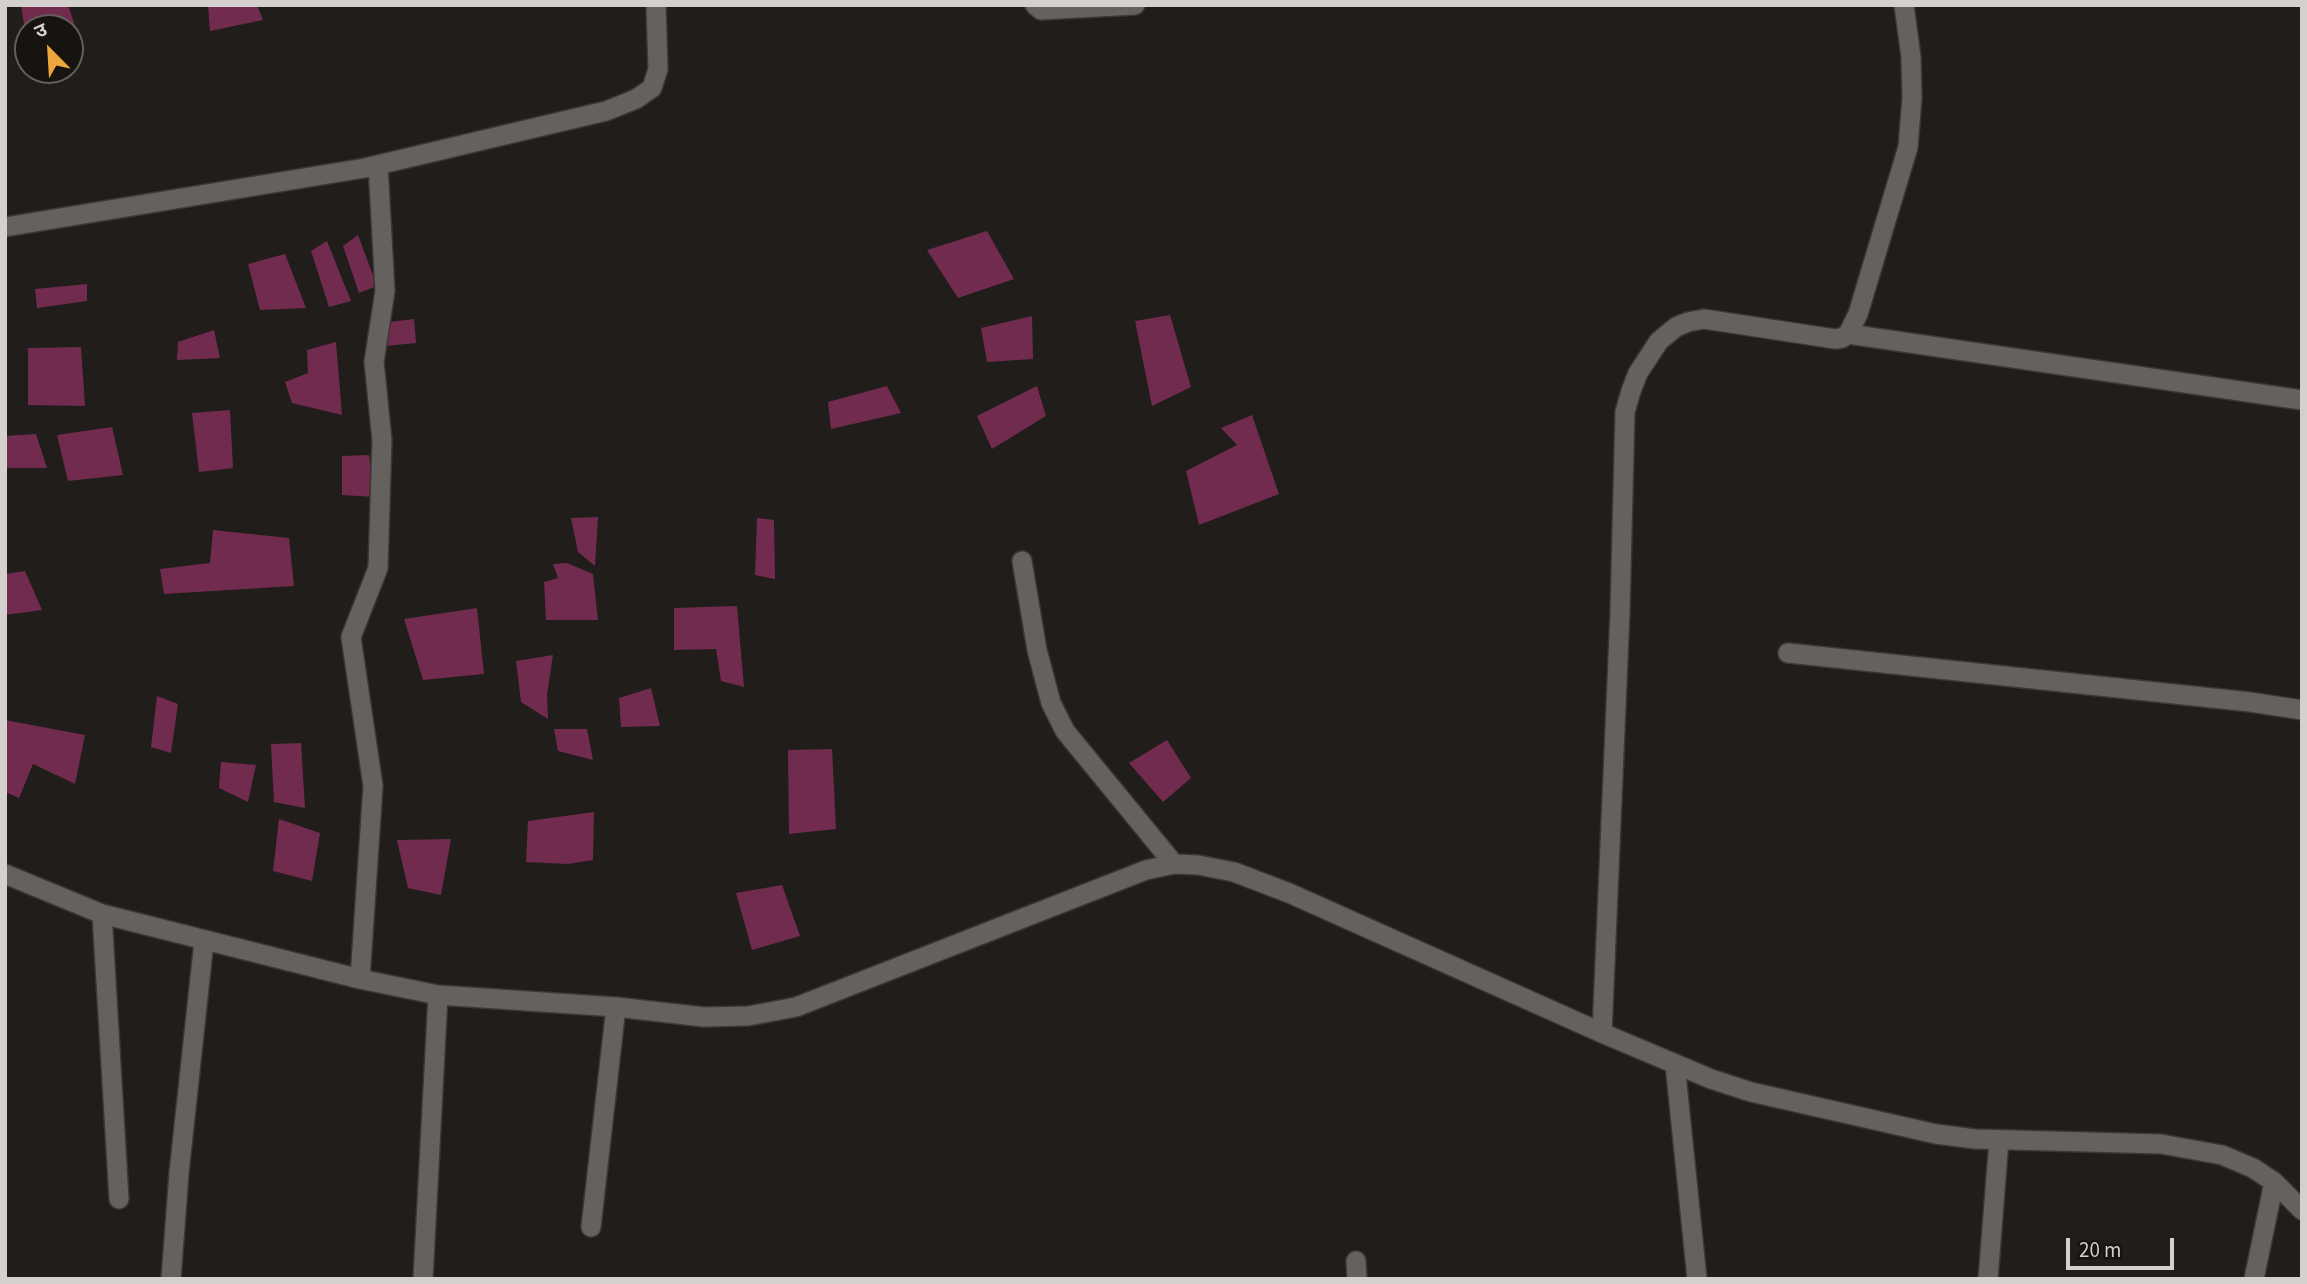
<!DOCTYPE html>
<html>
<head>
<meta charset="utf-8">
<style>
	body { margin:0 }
	#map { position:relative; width:2307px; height:1284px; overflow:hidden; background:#201d1a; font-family:"Source Sans 3","Noto Sans Devanagari",sans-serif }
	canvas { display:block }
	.frame { position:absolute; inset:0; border:7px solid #d3d0ce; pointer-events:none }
	.north { position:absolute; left:14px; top:14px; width:70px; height:70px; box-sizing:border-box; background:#171311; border:2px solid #625f5d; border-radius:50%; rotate:336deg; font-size:19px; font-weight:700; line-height:28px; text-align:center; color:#d3d0ce }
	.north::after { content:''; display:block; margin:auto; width:24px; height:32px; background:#eea73d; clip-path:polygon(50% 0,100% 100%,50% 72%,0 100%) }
	.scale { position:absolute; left:2066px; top:1238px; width:108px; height:32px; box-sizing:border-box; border:4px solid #d3d0ce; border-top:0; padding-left:9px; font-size:21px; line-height:24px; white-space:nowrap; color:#d3d0ce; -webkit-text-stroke:5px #171311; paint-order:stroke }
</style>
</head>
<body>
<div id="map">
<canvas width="2307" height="1284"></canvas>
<div class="frame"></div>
<div class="north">उ</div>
<div class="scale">20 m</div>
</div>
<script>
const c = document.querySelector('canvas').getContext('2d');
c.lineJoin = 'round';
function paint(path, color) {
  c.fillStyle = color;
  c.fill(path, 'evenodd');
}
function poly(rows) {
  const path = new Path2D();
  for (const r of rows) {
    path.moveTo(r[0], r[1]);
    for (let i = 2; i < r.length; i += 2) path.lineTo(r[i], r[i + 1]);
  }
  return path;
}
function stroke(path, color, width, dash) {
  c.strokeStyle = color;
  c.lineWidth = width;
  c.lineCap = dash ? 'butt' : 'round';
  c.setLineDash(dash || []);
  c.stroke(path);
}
const building = poly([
	[21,5,68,5,76,29,28,28,28,38,26,38],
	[208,5,257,5,263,20,210,31],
	[987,231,1014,279,958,298,927,250],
	[358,235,377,286,359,293,343,246],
	[327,241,351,301,329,307,311,251],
	[285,254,306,308,260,310,248,264],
	[87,284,87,301,37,308,35,289],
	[1170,315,1191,387,1152,406,1135,321],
	[1032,316,1033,359,987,362,981,328],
	[414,319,416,343,386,346,382,323],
	[214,330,220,358,177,360,178,342],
	[336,342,342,415,292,403,285,382,308,373,307,350],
	[81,347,85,406,28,405,28,348],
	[887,386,901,413,831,429,828,402],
	[1037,386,1046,416,992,449,977,416],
	[230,410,233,468,199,472,192,413],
	[1252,415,1279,494,1199,525,1186,471,1237,445,1221,428],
	[112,427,123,475,68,481,57,435],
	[36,434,47,468,5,468,5,436],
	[369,455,374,497,342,495,342,456],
	[598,517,595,566,578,552,571,518],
	[757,518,774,520,775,579,755,575],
	[213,530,289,538,294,586,164,594,160,569,210,563],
	[567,563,593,574,598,620,546,620,544,582,558,578,553,564],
	[25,571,42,610,5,615,5,574],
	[737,606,744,687,721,681,716,649,674,650,674,608],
	[477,608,484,674,423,680,404,619],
	[553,655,547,695,548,719,521,702,516,661],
	[651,688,660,726,621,727,619,698],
	[157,696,178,704,171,753,151,747],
	[5,720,85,735,75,784,33,764,19,798,5,792],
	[554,729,587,729,593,760,558,751],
	[1167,740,1191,778,1163,802,1129,763],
	[301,743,305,808,274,802,271,744],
	[832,749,836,829,789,834,788,750],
	[221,762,256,765,248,802,219,788],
	[594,812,593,860,568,864,526,862,528,821],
	[279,819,320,833,312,881,273,871],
	[451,839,441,895,408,888,397,840],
	[782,885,800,936,752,950,736,893]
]);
const minor = poly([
	[1035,5,1041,10,1135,5],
	[5,227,365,168,606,111,636,99,652,88,658,69,656,5],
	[1848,334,2302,400],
	[1022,561,1037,650,1051,703,1065,731,1174,864],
	[1788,653,2250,702,2302,710],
	[5,874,102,914,360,979,438,995,616,1007,704,1017,748,1016,796,1007,1146,870,1174,864,1198,865,1234,872,1289,893,1602,1033,1711,1079,1751,1092,1936,1134,1975,1139,2161,1144,2222,1155,2253,1168,2274,1182,2302,1210],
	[102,914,119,1199],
	[360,979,373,786,351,637,378,568,382,440,374,362,385,291,378,165],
	[1602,1033,1620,612,1625,412,1631,391,1638,373,1659,341,1676,327,1688,322,1704,319,1835,339,1842,338,1848,334,1858,314,1908,147,1912,98,1911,57,1904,5],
	[1675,1064,1697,1279],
	[591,1227,616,1007],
	[1356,1261,1357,1279],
	[171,1279,179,1173,204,941],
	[423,1279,438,995],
	[1988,1279,1999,1140],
	[2254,1279,2274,1182]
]);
paint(building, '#712b4f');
stroke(minor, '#3a3735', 22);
stroke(minor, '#65615e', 19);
</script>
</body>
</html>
